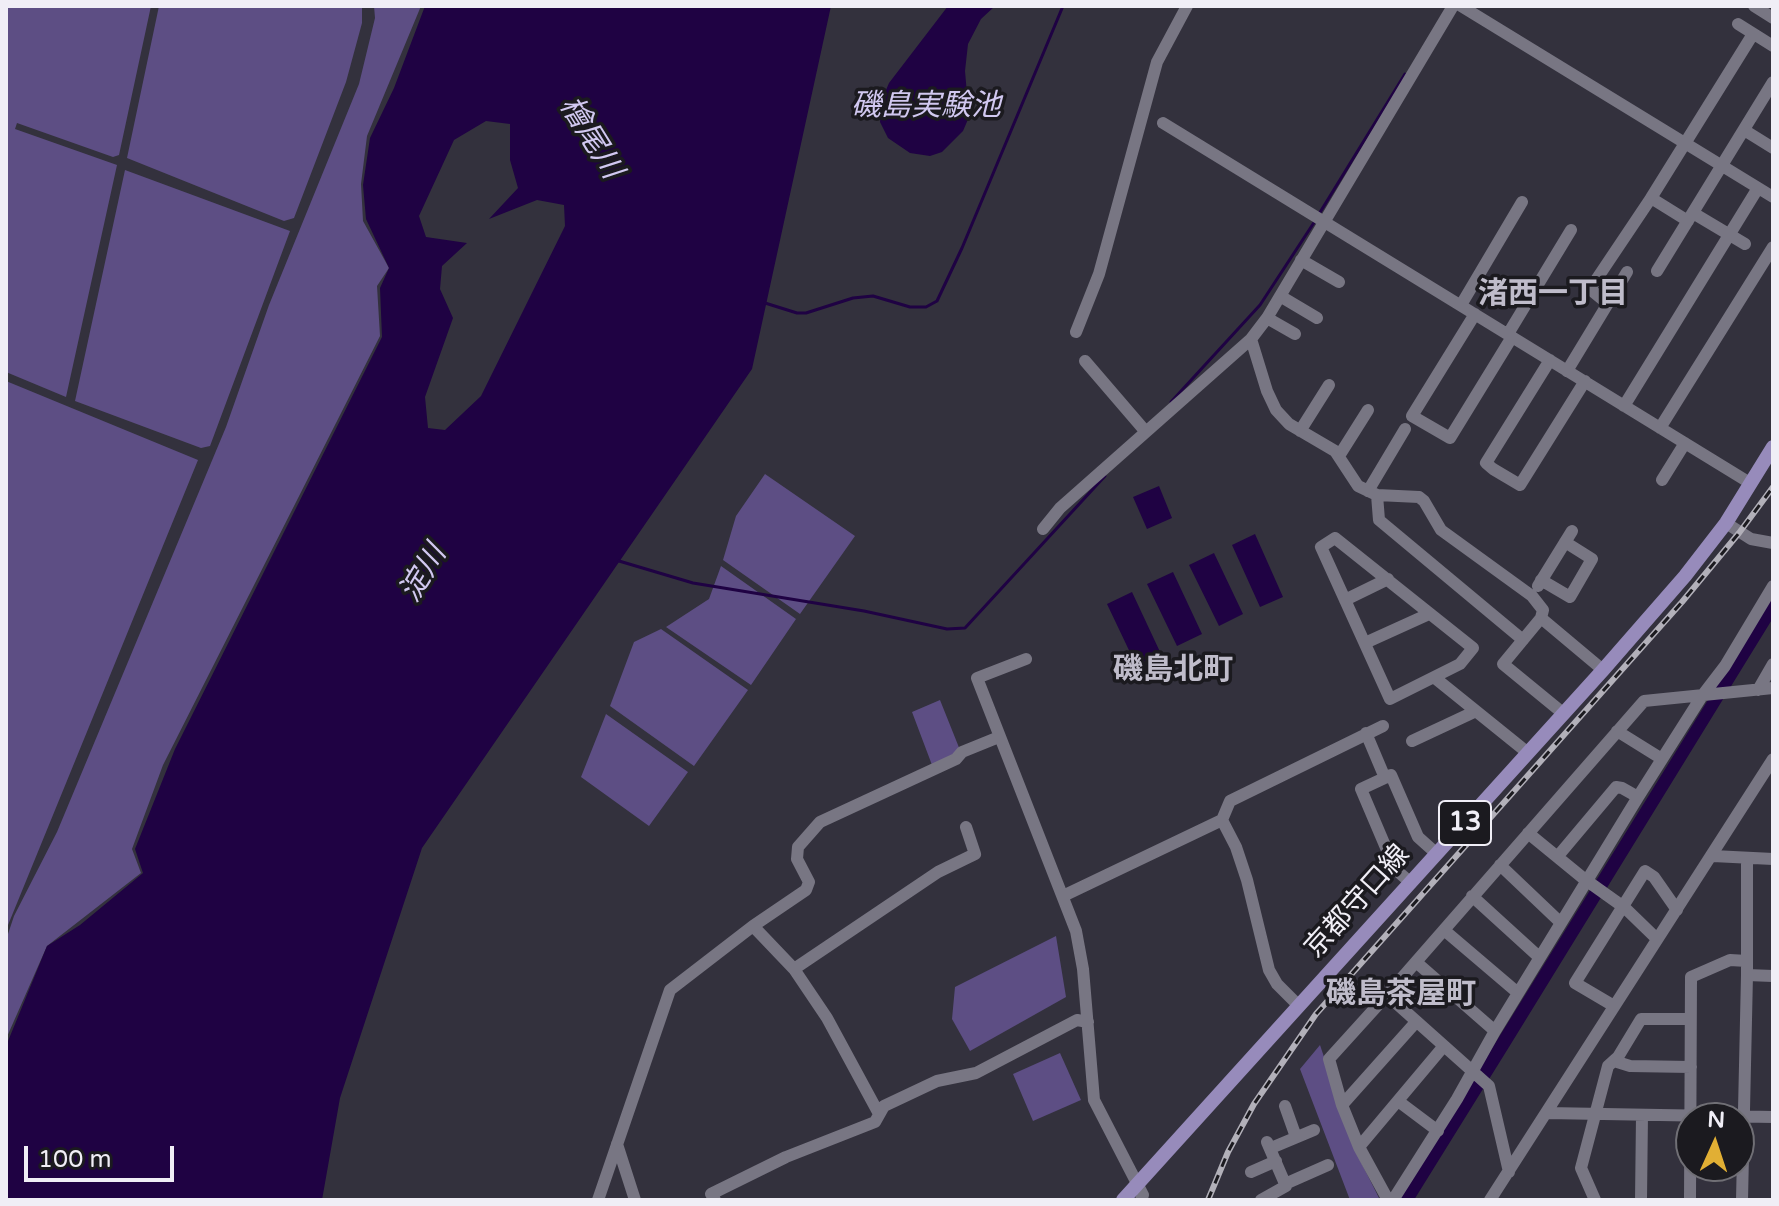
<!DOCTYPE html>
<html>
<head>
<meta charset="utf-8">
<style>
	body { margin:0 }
	#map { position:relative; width:1779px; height:1206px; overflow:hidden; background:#33313d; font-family:"Varela Round",sans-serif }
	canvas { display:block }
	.frame { position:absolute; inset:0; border:8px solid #f0eef6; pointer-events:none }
	.north { position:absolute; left:1675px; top:1102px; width:80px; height:80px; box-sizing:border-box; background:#1b1a1f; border:2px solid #706f75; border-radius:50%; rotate:3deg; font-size:22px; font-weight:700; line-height:32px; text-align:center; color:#f0eef6 }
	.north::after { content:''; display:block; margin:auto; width:28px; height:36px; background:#e1af34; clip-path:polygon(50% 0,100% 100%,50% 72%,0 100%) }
	.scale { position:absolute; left:24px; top:1146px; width:150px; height:36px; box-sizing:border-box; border:4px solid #f0eef6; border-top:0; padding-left:10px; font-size:24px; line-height:28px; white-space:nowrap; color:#f0eef6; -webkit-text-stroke:6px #1b1a1f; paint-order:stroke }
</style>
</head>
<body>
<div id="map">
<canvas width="1779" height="1206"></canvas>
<div class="frame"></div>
<div class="north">N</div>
<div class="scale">100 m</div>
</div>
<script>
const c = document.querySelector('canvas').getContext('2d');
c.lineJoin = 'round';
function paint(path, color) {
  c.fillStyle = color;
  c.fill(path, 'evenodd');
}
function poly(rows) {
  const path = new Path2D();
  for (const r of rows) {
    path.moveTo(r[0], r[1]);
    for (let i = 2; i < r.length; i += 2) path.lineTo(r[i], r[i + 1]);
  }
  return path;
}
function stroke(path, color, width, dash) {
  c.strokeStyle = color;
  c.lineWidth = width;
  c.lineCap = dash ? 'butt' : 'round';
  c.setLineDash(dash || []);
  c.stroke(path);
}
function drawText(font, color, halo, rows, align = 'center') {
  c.font = font + ' "Varela Round","Noto Sans JP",sans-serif';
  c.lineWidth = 7;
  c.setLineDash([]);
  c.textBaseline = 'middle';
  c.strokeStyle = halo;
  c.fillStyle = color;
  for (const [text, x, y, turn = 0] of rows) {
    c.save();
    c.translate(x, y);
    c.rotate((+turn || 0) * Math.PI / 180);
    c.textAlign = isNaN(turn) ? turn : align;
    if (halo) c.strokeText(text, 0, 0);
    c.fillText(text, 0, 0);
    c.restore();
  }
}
const green = poly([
	[6,6,151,6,119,155,113,157,17,123,15,129,117,165,66,397,6,372],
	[159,6,362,6,362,23,346,82,294,218,284,221,127,158],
	[374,6,421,6,367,136,361,184,363,221,389,268,377,286,380,336,163,765,132,849,141,873,47,946,6,1039,6,940,14,916,57,832,226,427,269,305,359,84,375,18],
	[125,170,290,231,210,446,201,448,75,401],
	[6,381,198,460,6,930],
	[765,474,855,536,800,614,723,560,736,516],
	[721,566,796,619,751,685,666,627,709,599],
	[661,629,748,690,694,766,610,706,634,642],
	[940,700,960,750,955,755,932,765,912,712],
	[606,714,688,772,649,826,581,777],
	[1056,936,1066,997,970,1051,952,1019,955,987],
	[1320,1045,1356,1152,1380,1200,1350,1200,1300,1069],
	[1060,1053,1081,1100,1033,1121,1013,1074]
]);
const water = poly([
	[425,6,831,6,752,369,422,848,340,1098,322,1200,6,1200,6,1046,47,946,80,925,143,873,135,849,175,749,382,337,380,288,389,268,366,219,363,185,370,138,394,88],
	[486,121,510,124,510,160,518,188,489,219,537,200,564,205,565,226,481,396,445,430,428,428,425,397,453,318,440,289,442,266,467,243,426,237,419,216,454,140],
	[948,6,995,6,981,19,968,44,965,71,969,117,963,131,942,152,930,156,910,153,888,138,880,122,883,97,889,83],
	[1159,486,1172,518,1147,529,1133,497],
	[1255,534,1283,597,1260,607,1232,545],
	[1214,553,1243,614,1219,626,1189,565],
	[1173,572,1202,634,1177,646,1147,584],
	[1132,592,1161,654,1136,665,1107,604],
	[1773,595,1773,618,1509,1047,1414,1200,1398,1200]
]);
const stream = poly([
	[1319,214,1405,74],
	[765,303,797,313,806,313,853,298,873,296,910,307,926,307,937,301,962,248,1063,6],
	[1171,402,1260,305,1315,221],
	[619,561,693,583,864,611,947,629,965,628,1105,476]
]);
const minor = poly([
	[1461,6,1773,197],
	[1754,6,1773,18],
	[1738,24,1773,46],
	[1163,123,1750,483],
	[1744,130,1773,148],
	[1651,198,1688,221],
	[1693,213,1745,244],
	[1301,260,1339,282],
	[1657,271,1773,82],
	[1280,296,1317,318],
	[1607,303,1590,289,1651,198,1753,34],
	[1461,305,1522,202],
	[1475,314,1412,416,1450,438,1512,337],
	[1267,318,1295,334],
	[1076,332,1099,274,1157,62,1187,6],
	[1508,334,1571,230],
	[1251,339,1267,391,1276,410,1289,424,1335,451,1358,486,1377,495,1419,497,1424,501,1441,530,1532,596,1543,610,1541,618,1503,664,1564,714],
	[1550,360,1486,463,1493,469,1520,485,1585,381],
	[1085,361,1146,432],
	[1567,371,1627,272],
	[1624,406,1758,188],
	[1660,428,1773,247],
	[1300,431,1329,385],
	[1339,456,1368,410],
	[1662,480,1685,443],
	[1368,491,1405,429],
	[1377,495,1379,520,1523,640],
	[1726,523,1751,539,1773,543],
	[1043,529,1060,508,1251,339,1267,318,1453,6],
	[1335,538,1473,648,1460,664,1390,699,1321,547,1335,538],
	[1541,580,1570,597,1592,559,1565,542],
	[1538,586,1572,531],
	[1345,600,1388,579],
	[1541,618,1603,670],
	[1365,643,1429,614],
	[1026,659,977,678,1076,931,1083,969,1094,1100,1143,1195,1141,1200],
	[1435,678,1528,753],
	[1758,690,1773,664],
	[1617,731,1662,759],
	[1366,733,1385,778],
	[1412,741,1474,712],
	[1222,820,1236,847,1247,880,1269,970,1277,984,1299,1006],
	[1528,833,1583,878,1625,908,1657,939],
	[1558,856,1616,787,1622,788,1638,797],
	[1713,856,1773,859],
	[1500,865,1561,923],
	[1411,883,1395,869,1361,789,1391,775,1418,837,1437,854],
	[1063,896,1222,820,1230,801,1383,726],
	[1472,896,1539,957],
	[753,926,794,969,827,1018,879,1114],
	[1444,930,1518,993],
	[1416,962,1495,1031],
	[794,969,938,872,975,854,966,827],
	[1747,975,1773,976],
	[1387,995,1329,1059,1342,1105,1359,1147,1388,1200],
	[1614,1006,1575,983,1645,871,1654,877,1677,910],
	[1614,1061,1630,1066,1691,1067],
	[1398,1101,1438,1131],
	[1342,1105,1416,1022],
	[1285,1106,1296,1137],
	[1547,1113,1773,1117],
	[617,1144,635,1200],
	[1359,1147,1443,1047],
	[1271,1148,1314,1130],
	[1251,1172,1276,1161],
	[1509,1172,1489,1086,1387,995,1644,701,1773,688],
	[1285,1184,1328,1165],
	[598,1200,670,990,753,926,806,890,809,882,797,859,798,847,820,822,956,759,962,752,999,737],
	[715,1200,711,1194,786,1157,875,1122,884,1106,937,1081,976,1073,1077,1020,1088,1022],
	[1261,1200,1286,1186,1267,1142],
	[1393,1200,1457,1099,1495,1031,1638,797,1702,696,1725,666,1773,586],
	[1490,1200,1773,759],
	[1595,1200,1581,1168,1608,1066,1618,1057,1641,1019,1690,1019],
	[1641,1200,1642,1115],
	[1690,1200,1691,977,1730,960,1747,961],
	[1742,1200,1747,975,1747,858]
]);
const major = poly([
	[1123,1200,1603,670,1685,576,1726,523,1773,447]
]);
const rail = poly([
	[1208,1200,1228,1152,1254,1104,1316,1014,1682,602,1739,533,1773,487]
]);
const shields = [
	[1465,823,52]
];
const shieldNames = [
	["13",1465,823]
];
const streetNames = [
	["京都守口線",1358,902,-48]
];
const waterNames = [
	["磯島実験池",926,107],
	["檜尾川",590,138,58],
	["淀川",424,574,-59]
];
const neighbourhoodNames = [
	["渚西一丁目",1553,295],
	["磯島北町",1173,671],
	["磯島茶屋町",1401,995]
];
paint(green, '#5d4e84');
paint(water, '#1f0243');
stroke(stream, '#1f0243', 3);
stroke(minor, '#787683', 12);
stroke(major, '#978bbb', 14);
stroke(rail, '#b2b0b9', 6);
stroke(rail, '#1b1a1f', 3, [9]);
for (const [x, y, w] of shields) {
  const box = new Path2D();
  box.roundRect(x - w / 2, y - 22, w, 44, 6);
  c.fillStyle = '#1b1a1f';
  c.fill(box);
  stroke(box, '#f0eef6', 2);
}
drawText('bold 26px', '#f0eef6', null, shieldNames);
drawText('28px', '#f0eef6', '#1b1a1f', streetNames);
drawText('italic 30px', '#d1c8f0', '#1b1a1f', waterNames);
drawText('bold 30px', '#bfbcca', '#1b1a1f', neighbourhoodNames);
</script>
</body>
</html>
